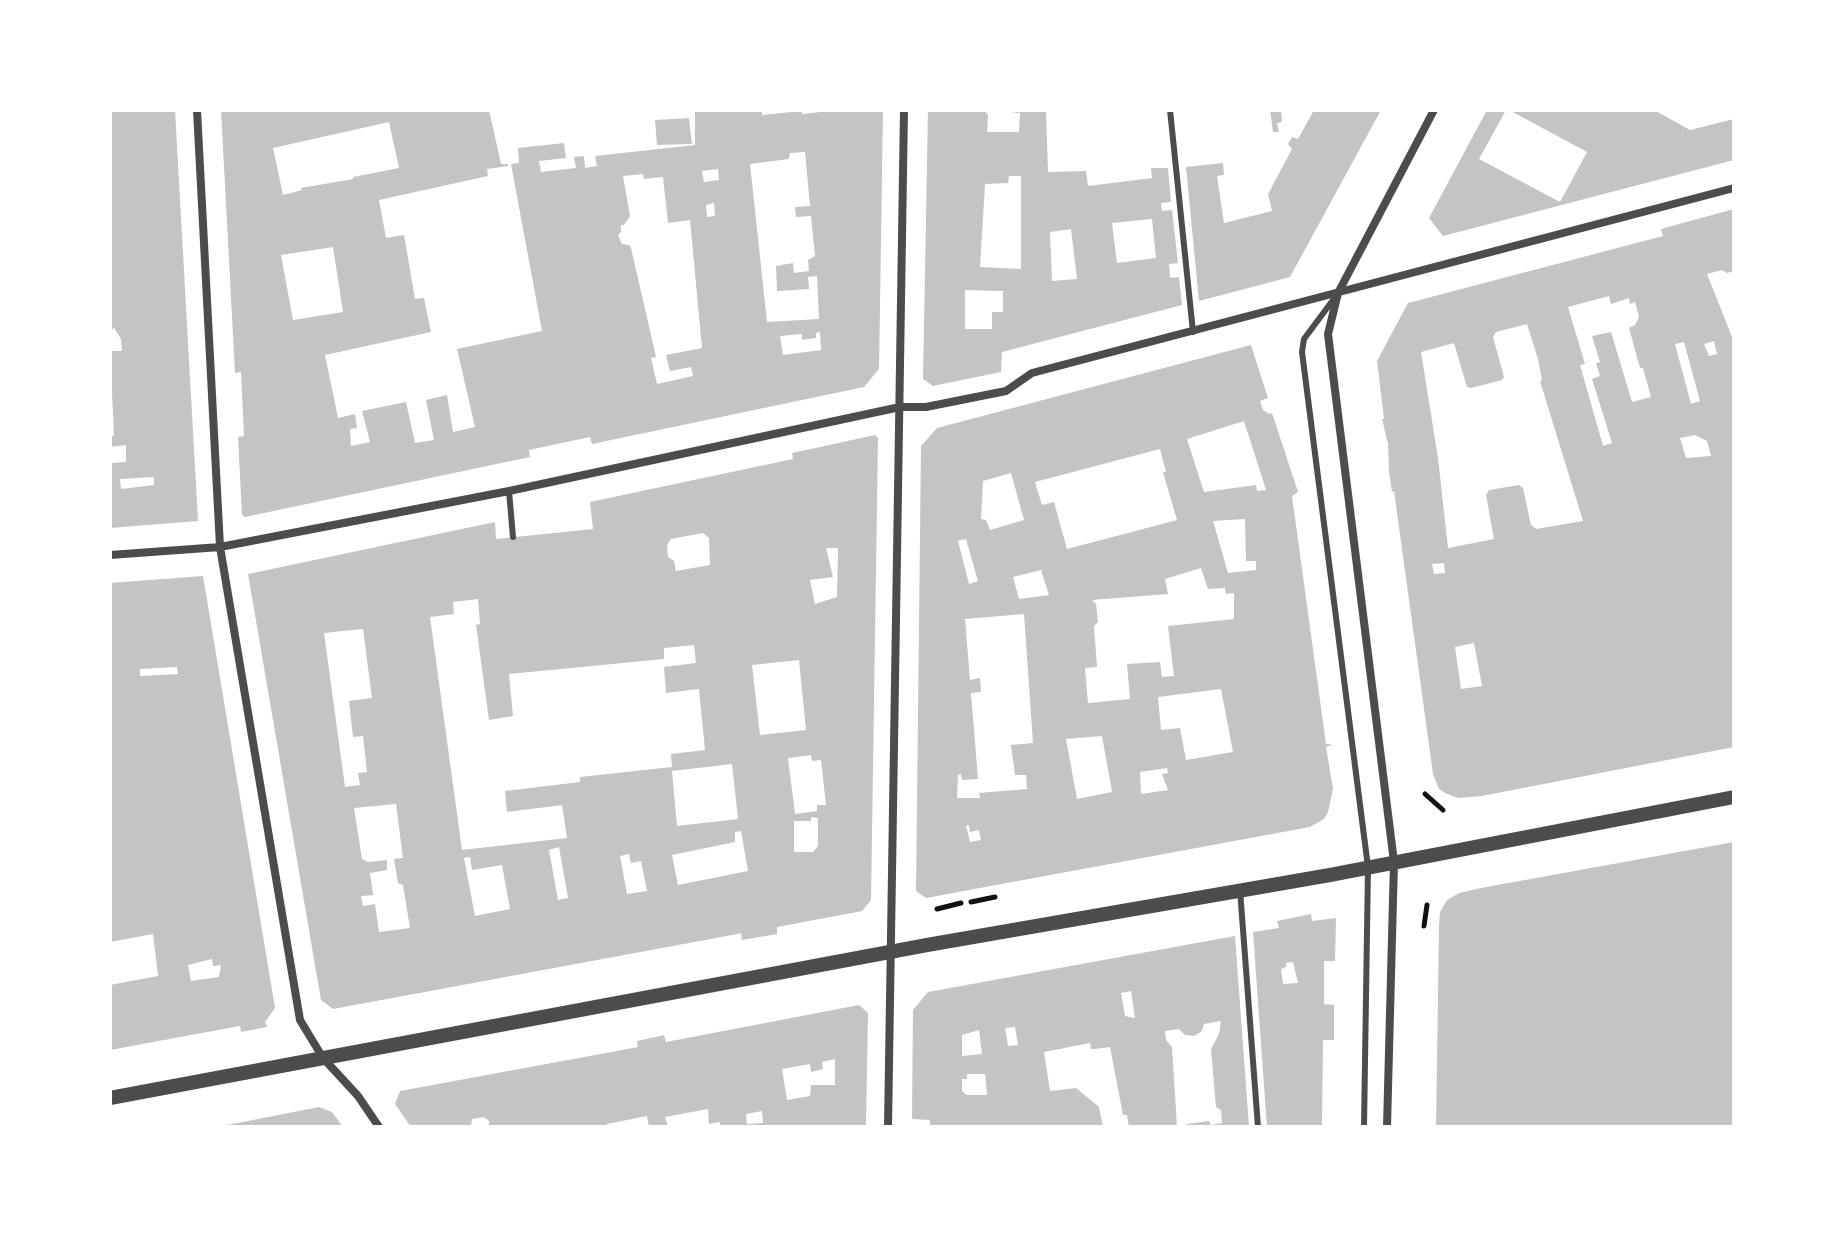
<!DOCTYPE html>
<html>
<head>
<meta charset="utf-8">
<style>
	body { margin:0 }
	#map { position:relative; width:1844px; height:1237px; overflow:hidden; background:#fff; font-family:"Titillium Web",sans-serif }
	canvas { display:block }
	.frame { position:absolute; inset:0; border:112px solid #fff; pointer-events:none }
</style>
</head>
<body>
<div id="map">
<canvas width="1844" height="1237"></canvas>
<div class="frame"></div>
</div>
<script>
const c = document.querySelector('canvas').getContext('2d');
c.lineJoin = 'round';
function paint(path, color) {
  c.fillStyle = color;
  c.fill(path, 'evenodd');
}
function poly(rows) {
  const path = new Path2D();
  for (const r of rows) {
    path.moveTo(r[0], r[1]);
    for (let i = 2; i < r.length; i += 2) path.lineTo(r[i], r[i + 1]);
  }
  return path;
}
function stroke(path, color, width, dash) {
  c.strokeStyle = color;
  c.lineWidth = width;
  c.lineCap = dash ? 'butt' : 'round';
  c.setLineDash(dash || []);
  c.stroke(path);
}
const building = poly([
	[110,110,175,110,198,521,110,528,110,463,126,462,126,445,110,447,110,437,114,435,110,351,122,351,121,339,114,328,110,331],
	[154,477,154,485,121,489,120,479],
	[221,110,489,110,501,164,508,164,508,166,487,169,488,176,379,200,386,238,404,235,415,299,424,298,431,332,325,355,338,418,355,414,357,428,350,429,351,446,370,442,362,411,406,402,415,443,434,440,426,400,447,395,453,432,475,427,457,349,542,331,511,164,519,163,518,148,564,143,566,158,539,161,541,172,576,168,574,157,584,156,585,168,597,166,595,156,695,145,695,110,762,110,762,115,802,111,802,114,839,110,883,110,879,369,864,387,592,444,590,437,529,450,530,457,245,517,242,515,238,437,244,436,241,372,235,373],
	[389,122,399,168,353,177,353,179,301,188,302,190,283,195,273,148],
	[805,152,810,206,795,207,796,217,811,216,815,256,808,260,809,271,794,273,793,263,776,266,777,291,809,289,808,277,817,276,819,319,767,322,750,164,789,159,790,153],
	[718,169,719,180,704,182,702,171],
	[643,174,644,179,663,177,668,223,690,220,702,348,666,355,670,371,691,367,693,376,657,384,651,358,656,357,631,248,629,245,622,244,618,235,621,232,621,225,624,225,630,216,623,176],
	[714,203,715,216,707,217,706,205],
	[333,247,343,312,293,320,281,255],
	[820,332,821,350,783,355,780,336,802,334,802,340,816,338,816,333],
	[928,110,984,110,988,115,987,132,1019,132,1020,113,1010,112,1010,110,1046,110,1048,172,1086,171,1088,186,1152,178,1151,168,1168,168,1171,202,1161,203,1162,211,1172,210,1178,263,1169,264,1170,278,1179,277,1182,305,1002,352,1001,372,933,386,923,379],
	[1009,176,1021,176,1021,269,980,267,985,184,1008,183],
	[1152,219,1156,258,1117,263,1112,223],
	[1071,229,1077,279,1052,281,1050,232],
	[965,290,1003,291,1003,312,992,312,992,329,965,329],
	[1270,110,1281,110,1282,122,1277,123,1279,132,1273,132],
	[1314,110,1381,110,1290,277,1199,301,1186,167,1223,163,1224,175,1217,176,1224,223,1272,211,1268,194,1292,149,1288,144,1292,137,1298,139],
	[1487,110,1506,110,1479,159,1560,202,1587,152,1509,110,1654,110,1690,130,1734,119,1734,160,1443,236,1429,218],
	[689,118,692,144,657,145,655,120],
	[1734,209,1734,271,1727,273,1722,270,1707,274,1734,342,1734,747,1482,796,1458,798,1445,793,1439,789,1433,774,1394,491,1392,492,1389,472,1388,444,1382,419,1384,419,1377,361,1408,303,1663,236,1661,229],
	[1609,296,1611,304,1629,298,1630,304,1635,302,1639,317,1635,325,1629,328,1640,368,1643,368,1651,397,1632,402,1611,332,1592,336,1600,362,1596,363,1600,376,1592,379,1612,443,1603,446,1580,365,1585,364,1568,307],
	[1527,324,1538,359,1542,380,1540,381,1583,521,1536,529,1531,525,1523,488,1519,485,1489,490,1486,495,1494,539,1448,548,1438,458,1421,352,1454,343,1467,387,1471,388,1502,380,1504,377,1493,337,1496,332],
	[1714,341,1717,354,1709,356,1704,344],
	[1684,342,1700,401,1691,404,1675,344],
	[1695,435,1707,441,1711,456,1686,458,1680,438],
	[1444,563,1445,573,1434,574,1432,564],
	[1474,643,1482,686,1461,689,1455,647],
	[1251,345,1268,398,1260,401,1263,410,1269,414,1272,413,1298,492,1292,496,1326,744,1333,745,1326,747,1333,789,1328,812,1324,819,1310,827,926,898,916,891,921,446,937,428],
	[1244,421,1266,490,1257,491,1256,485,1204,492,1187,439],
	[1160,449,1166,472,1163,472,1177,520,1067,549,1054,502,1042,505,1035,482],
	[1011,473,1024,520,990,530,986,520,981,519,983,481],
	[1245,519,1246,561,1256,561,1256,570,1228,573,1213,521],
	[966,539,978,581,969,584,958,541],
	[1201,568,1208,589,1225,588,1226,594,1234,593,1234,619,1168,626,1174,676,1162,677,1160,662,1127,664,1130,699,1088,703,1085,668,1097,667,1094,626,1098,622,1096,604,1092,600,1168,594,1165,579],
	[1041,570,1049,595,1019,599,1013,577],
	[1024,614,1033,743,1011,745,1015,775,1026,775,1027,789,979,793,980,798,957,798,958,775,961,774,962,780,978,779,971,693,981,692,980,678,970,680,965,619],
	[1221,689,1233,752,1186,760,1180,728,1161,730,1158,697],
	[1102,736,1112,792,1077,799,1066,739],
	[1167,768,1168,773,1162,774,1168,790,1141,794,1140,772],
	[969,825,970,832,979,830,981,840,970,842,966,826],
	[875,435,878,438,871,900,862,911,777,927,777,934,742,940,741,933,732,935,333,1009,321,1000,248,574,495,522,496,539,593,529,590,502,793,459,792,453],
	[703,533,709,538,710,565,676,571,674,561,668,557,667,545,671,539],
	[826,548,838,548,837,597,815,604,810,580,833,577],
	[478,599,480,624,476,625,489,720,513,716,509,674,664,659,664,648,694,645,696,663,664,667,666,693,699,689,705,750,671,754,672,767,580,777,580,782,505,791,507,812,562,805,567,838,462,850,430,617,454,614,453,602],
	[363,629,372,698,349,701,353,737,363,736,367,772,358,773,360,785,345,787,324,633],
	[799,660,806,730,760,735,752,665],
	[811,755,812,761,821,760,826,805,817,805,817,811,795,814,788,758],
	[732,764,738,819,677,826,672,771],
	[396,804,403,858,394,859,398,883,403,885,410,928,379,932,375,904,363,906,361,896,373,895,370,873,387,870,387,860,368,862,362,859,354,808],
	[811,817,818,818,818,846,813,852,794,852,794,821,811,821],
	[741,831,748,871,678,885,672,855,735,842,735,832],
	[559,847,568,898,558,900,549,850],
	[629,854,631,863,641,861,647,891,627,894,620,856],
	[470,857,472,870,502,865,510,909,475,916,464,858],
	[203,576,275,1008,265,1022,267,1027,241,1032,240,1026,110,1050,110,985,158,976,153,934,110,942,110,583],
	[177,667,178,674,140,676,140,669],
	[212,959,213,966,221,965,219,977,191,981,188,965],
	[1734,842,1734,1127,1436,1127,1439,926,1440,912,1447,900,1459,893,1481,888],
	[1311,914,1312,921,1336,918,1335,961,1324,961,1324,1004,1334,1005,1334,1040,1323,1040,1322,1127,1267,1127,1253,932,1279,928,1277,921],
	[1293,962,1298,983,1283,984,1281,969,1286,967,1286,963],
	[1235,936,1249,1127,1183,1127,1187,1124,1209,1121,1211,1125,1222,1123,1221,1110,1216,1107,1211,1049,1219,1034,1221,1021,1204,1024,1202,1031,1194,1036,1185,1035,1179,1029,1165,1031,1166,1040,1172,1047,1177,1127,1129,1127,1127,1115,1123,1115,1110,1047,1095,1049,1091,1049,1090,1043,1044,1052,1050,1091,1076,1088,1099,1107,1103,1127,930,1127,930,1120,912,1119,913,1010,928,992],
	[1131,991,1135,1018,1125,1016,1121,993],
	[1015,1027,1018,1045,1008,1046,1005,1028],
	[979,1030,982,1054,962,1056,962,1035],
	[967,1074,985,1074,987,1095,966,1095,962,1091,962,1079,967,1079],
	[859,1005,868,1013,866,1127,720,1127,720,1122,709,1124,708,1109,665,1117,668,1127,649,1127,647,1116,607,1124,607,1127,489,1127,489,1121,484,1117,472,1119,471,1127,411,1127,395,1104,400,1091,633,1048,638,1047,637,1041,664,1035,666,1042],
	[835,1059,835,1085,811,1085,810,1096,787,1100,782,1069,810,1064,811,1072,823,1069,822,1062],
	[762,1111,763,1123,747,1124,746,1114],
	[319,1107,332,1112,343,1127,217,1127]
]);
const path = poly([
	[1425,794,1443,810],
	[971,902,995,897],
	[937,909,961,903],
	[1424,926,1427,905]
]);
const service = poly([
	[1170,110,1193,332],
	[1336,296,1304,339,1302,352,1368,867,1364,1127],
	[509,491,513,537],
	[1240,890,1258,1127]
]);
const minor = poly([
	[197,110,220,547,300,1020,323,1058,358,1096,379,1127],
	[110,555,220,547,509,491,900,407,926,407,1006,391,1032,373,1734,188],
	[888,1127,904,110],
	[1387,1127,1394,862,1328,334,1338,293,1434,110]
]);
const tertiary = poly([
	[110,1098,927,945,1330,875,1734,797]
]);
paint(building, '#c4c4c4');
stroke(path, '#111', 5);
stroke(service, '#4c4c4c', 6);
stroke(minor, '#4c4c4c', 8);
stroke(tertiary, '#4c4c4c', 14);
</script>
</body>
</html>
